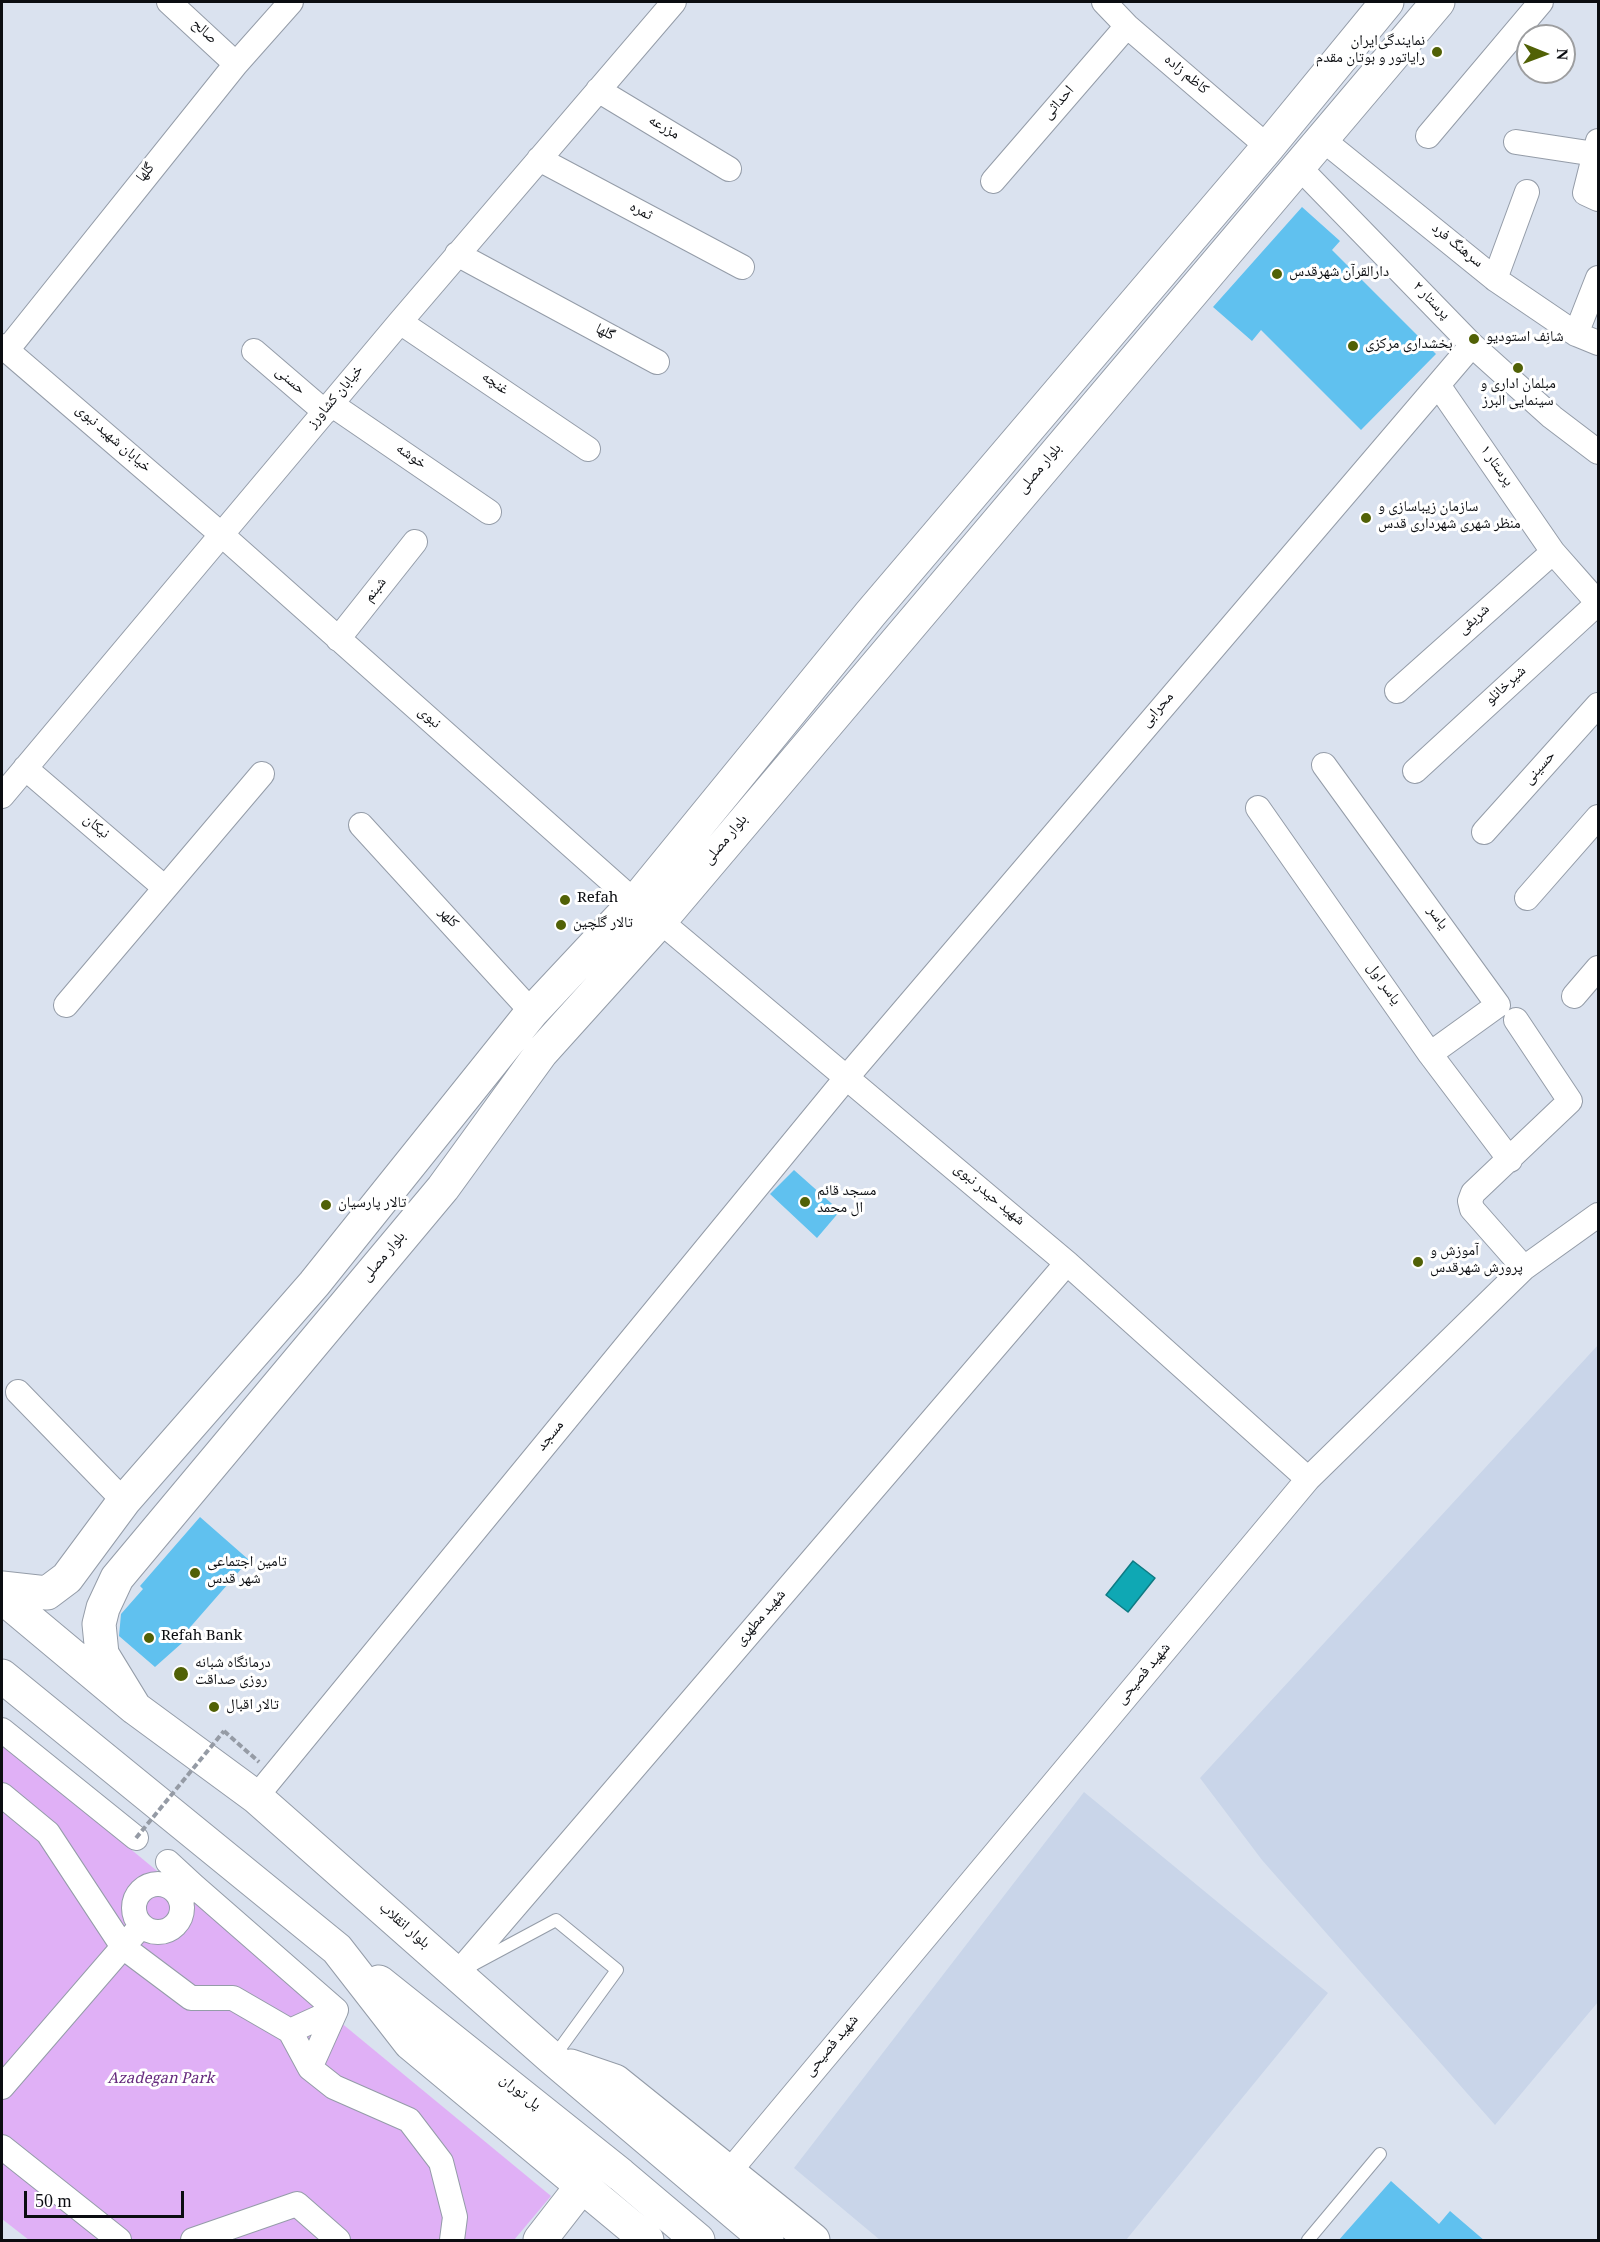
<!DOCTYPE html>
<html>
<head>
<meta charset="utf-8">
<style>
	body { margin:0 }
	#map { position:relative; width:1600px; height:2242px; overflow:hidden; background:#dae2ef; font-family:Georgia,serif }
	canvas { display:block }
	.frame { position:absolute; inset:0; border:3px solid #0b0d11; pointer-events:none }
	.north { position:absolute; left:1516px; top:24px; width:60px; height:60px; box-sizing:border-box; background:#fff; border:2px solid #9d9ea0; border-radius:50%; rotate:91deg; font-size:16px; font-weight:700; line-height:24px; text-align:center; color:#0b0d11 }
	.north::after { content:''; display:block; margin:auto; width:21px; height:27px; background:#516106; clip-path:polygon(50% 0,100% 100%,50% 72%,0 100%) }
	.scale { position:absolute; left:24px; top:2191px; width:160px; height:27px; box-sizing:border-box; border:3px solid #0b0d11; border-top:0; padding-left:8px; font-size:18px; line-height:21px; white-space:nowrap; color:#0b0d11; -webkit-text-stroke:4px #fff; paint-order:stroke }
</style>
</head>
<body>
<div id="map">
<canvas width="1600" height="2242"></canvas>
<div class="frame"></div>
<div class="north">N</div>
<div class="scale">50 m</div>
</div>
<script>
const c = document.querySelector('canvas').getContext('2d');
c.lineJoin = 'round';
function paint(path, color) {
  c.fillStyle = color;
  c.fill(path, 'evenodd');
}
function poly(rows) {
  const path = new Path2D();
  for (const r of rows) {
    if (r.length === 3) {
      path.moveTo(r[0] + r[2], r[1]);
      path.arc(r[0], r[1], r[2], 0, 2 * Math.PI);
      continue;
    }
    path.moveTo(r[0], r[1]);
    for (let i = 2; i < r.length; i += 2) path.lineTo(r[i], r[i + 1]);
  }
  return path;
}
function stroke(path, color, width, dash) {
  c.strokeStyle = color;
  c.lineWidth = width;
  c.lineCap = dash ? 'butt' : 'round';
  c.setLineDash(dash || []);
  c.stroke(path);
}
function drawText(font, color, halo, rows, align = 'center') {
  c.font = font + ' Georgia,"Noto Naskh Arabic",serif';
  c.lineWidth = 6;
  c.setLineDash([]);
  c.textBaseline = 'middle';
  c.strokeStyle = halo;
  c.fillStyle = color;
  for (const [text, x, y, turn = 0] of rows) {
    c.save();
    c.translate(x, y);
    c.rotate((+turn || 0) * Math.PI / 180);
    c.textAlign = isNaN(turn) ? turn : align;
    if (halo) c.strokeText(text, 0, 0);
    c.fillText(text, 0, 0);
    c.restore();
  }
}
const built = poly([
	[1598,1345,1598,2002,1495,2125,1262,1860,1200,1778],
	[1084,1792,1328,1993,1126,2240,880,2240,794,2168]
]);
const green = poly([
	[2,1743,551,2196,514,2240,29,2240,2,2219]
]);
const water = poly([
	[1133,1561,1155,1578,1128,1612,1106,1595,1133,1561]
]);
const building = poly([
	[1302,207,1340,241,1332,250,1436,354,1361,430,1261,330,1252,341,1213,307],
	[794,1170,840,1211,817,1238,770,1194],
	[200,1517,249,1560,179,1640,182,1643,155,1667,119,1636,121,1614,143,1589,140,1586],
	[1391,2181,1439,2224,1450,2211,1485,2241,1338,2241]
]);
const path = poly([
	[224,1731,259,1762]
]);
const lane = poly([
	[474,1964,556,1920,617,1970,553,2058],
	[1308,2240,1380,2154]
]);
const street = poly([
	[169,2,236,64],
	[1104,2,1127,26,1268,147],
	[598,90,729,169],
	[1428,136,1541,2],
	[1322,139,1495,279,1576,334,1598,343],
	[1598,141,1585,193,1598,199],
	[1516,142,1595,154],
	[539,159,742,267],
	[1297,165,1472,345,1552,417,1598,452],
	[993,181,1127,26],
	[457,254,657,362],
	[1495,279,1527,192],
	[400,322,588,449],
	[1576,334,1598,278],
	[2,346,222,535,635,902],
	[7,350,236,64,291,2],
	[254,351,325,412],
	[1438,385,1553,552,1598,603],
	[331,404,489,512],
	[338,639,415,542],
	[1397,691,1553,552],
	[1324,765,1498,1005,1430,1054],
	[25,768,165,888],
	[1415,771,1598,603],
	[2,796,400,322,674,2],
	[1258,808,1430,1054,1510,1160],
	[361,825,532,1012],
	[1484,832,1598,705],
	[1527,898,1598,817],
	[660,921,1067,1263,1308,1479],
	[1574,996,1598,968],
	[66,1005,262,774],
	[1516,1020,1570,1101,1473,1193,1470,1201,1472,1209,1524,1268],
	[18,1392,124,1501],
	[2,1730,136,1838],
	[2,1795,48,1833,123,1947,191,1998,233,1998,290,2031],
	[256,1797,847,1077,1472,345],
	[168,1862,194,1886,184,1895],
	[158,1908,24],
	[194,1886,336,2010,290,2031,310,2068,334,2087,409,2120,441,2162,455,2217,452,2240],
	[457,1974,1067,1263],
	[310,2068,336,2010],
	[2,2087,141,1926],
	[2,2147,119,2240],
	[729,2172,1308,1479,1524,1268,1598,1215],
	[193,2240,297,2204,338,2240]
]);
const secondary = poly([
	[2,1588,47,1593,67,1578,124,1501,314,1284,532,1012,635,902,871,613,1268,147,1387,2],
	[2,1597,135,1708,256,1797,553,2059,767,2240],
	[2,1676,337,1949,410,2043,647,2240],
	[135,1708,102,1654,99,1624,103,1608,117,1578,443,1188,541,1053,660,921,1438,2],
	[379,1982,621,2175,698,2240],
	[571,2066,615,2081,813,2240],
	[540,2240,582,2186]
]);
const pathBridge = poly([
	[136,1838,224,1731]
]);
const markers = [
	[1437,52,6,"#516106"],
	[1277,274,6,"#516106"],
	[1474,339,6,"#516106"],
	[1353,346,6,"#516106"],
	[1518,368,6,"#516106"],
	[1366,518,6,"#516106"],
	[565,900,6,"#516106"],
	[561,925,6,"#516106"],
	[805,1202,6,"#516106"],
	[326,1205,6,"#516106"],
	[1418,1262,6,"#516106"],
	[195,1573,6,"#516106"],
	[149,1638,6,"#516106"],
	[181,1674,8,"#516106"],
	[214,1707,6,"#516106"]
];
const streetNames = [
	["صالح",203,33,43],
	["کاظم زاده",1185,76,40],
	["احداثی",1060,104,-49],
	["مزرعه",663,129,31],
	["گلها",147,174,-51],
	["ثمره",640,213,28],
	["سرهنگ فرد",1456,247,39],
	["پرستار ۲",1430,302,46],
	["گلها",604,334,28],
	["حسنی",289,382,41],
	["غنچه",494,385,34],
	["خیابان کشاورز",337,398,-50],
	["خیابان شهید نبوی",112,440,41],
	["خوشه",410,458,34],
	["پرستار ۱",1495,467,55],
	["بلوار مصلی",1041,470,-50],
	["شبنم",377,591,-52],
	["شریفی",1475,621,-42],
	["شیرخانلو",1507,687,-43],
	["محرابی",1159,711,-49],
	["نبوی",428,719,42],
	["حسینی",1541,769,-48],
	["نیکان",95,828,40],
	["بلوار مصلی",727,841,-50],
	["کلهر",447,919,48],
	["یاسر",1436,919,54],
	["یاسر اول",1382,985,55],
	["شهید حیدر نبوی",988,1196,40],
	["بلوار مصلی",385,1258,-50],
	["مسجد",552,1437,-51],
	["شهید مطهری",762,1619,-49],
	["شهید فصیحی",1145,1675,-50],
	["بلوار انقلاب",403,1927,41],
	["شهید فصیحی",833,2047,-50],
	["پل توران",519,2094,38]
];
const poiNames = [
	["نمایندگی‌ایران",1425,43,"right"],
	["رایاتور و بوتان مقدم",1425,60,"right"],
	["دارالقرآن شهرقدس",1289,274],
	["شانِف استودیو",1486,339],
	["بخشداری مرکزی",1365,346],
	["مبلمان اداری و",1518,386,"center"],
	["سینمایی البرز",1518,403,"center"],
	["سازمان زیباسازی و",1378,509],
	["منظر شهری شهرداری قدس",1378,526],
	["Refah",577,900],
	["تالار گلچین",573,925],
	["مسجد قائم",817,1193],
	["ال محمد",817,1210],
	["تالار پارسیان",338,1205],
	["آموزش و",1430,1253],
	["پرورش شهرقدس",1430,1270],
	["تامین اجتماعی",207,1564],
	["شهر قدس",207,1581],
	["Refah Bank",161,1638],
	["درمانگاه شبانه",195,1665],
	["روزی صداقت",195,1682],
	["تالار اقبال",226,1707]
];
const parkNames = [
	["Azadegan Park",161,2081]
];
paint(built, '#c9d5e9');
paint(green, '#e0b0f6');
paint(water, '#0fa8b4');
stroke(water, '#0e7a83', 1.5);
paint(building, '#60c1ef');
stroke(lane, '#949ca8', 14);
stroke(street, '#949ca8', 26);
stroke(secondary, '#949ca8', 35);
stroke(path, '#959ba5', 4, [6, 3]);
stroke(lane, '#fff', 12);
stroke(street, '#fff', 24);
stroke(secondary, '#fff', 33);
stroke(pathBridge, '#959ba5', 4, [6, 3]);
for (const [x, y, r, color] of markers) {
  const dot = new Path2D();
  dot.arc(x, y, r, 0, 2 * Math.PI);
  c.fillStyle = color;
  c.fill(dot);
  stroke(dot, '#fff', 2);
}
drawText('15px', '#0b0d11', '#fff', streetNames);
drawText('15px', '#0b0d11', '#fff', poiNames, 'left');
drawText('italic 15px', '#652a7d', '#fff', parkNames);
</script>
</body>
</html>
